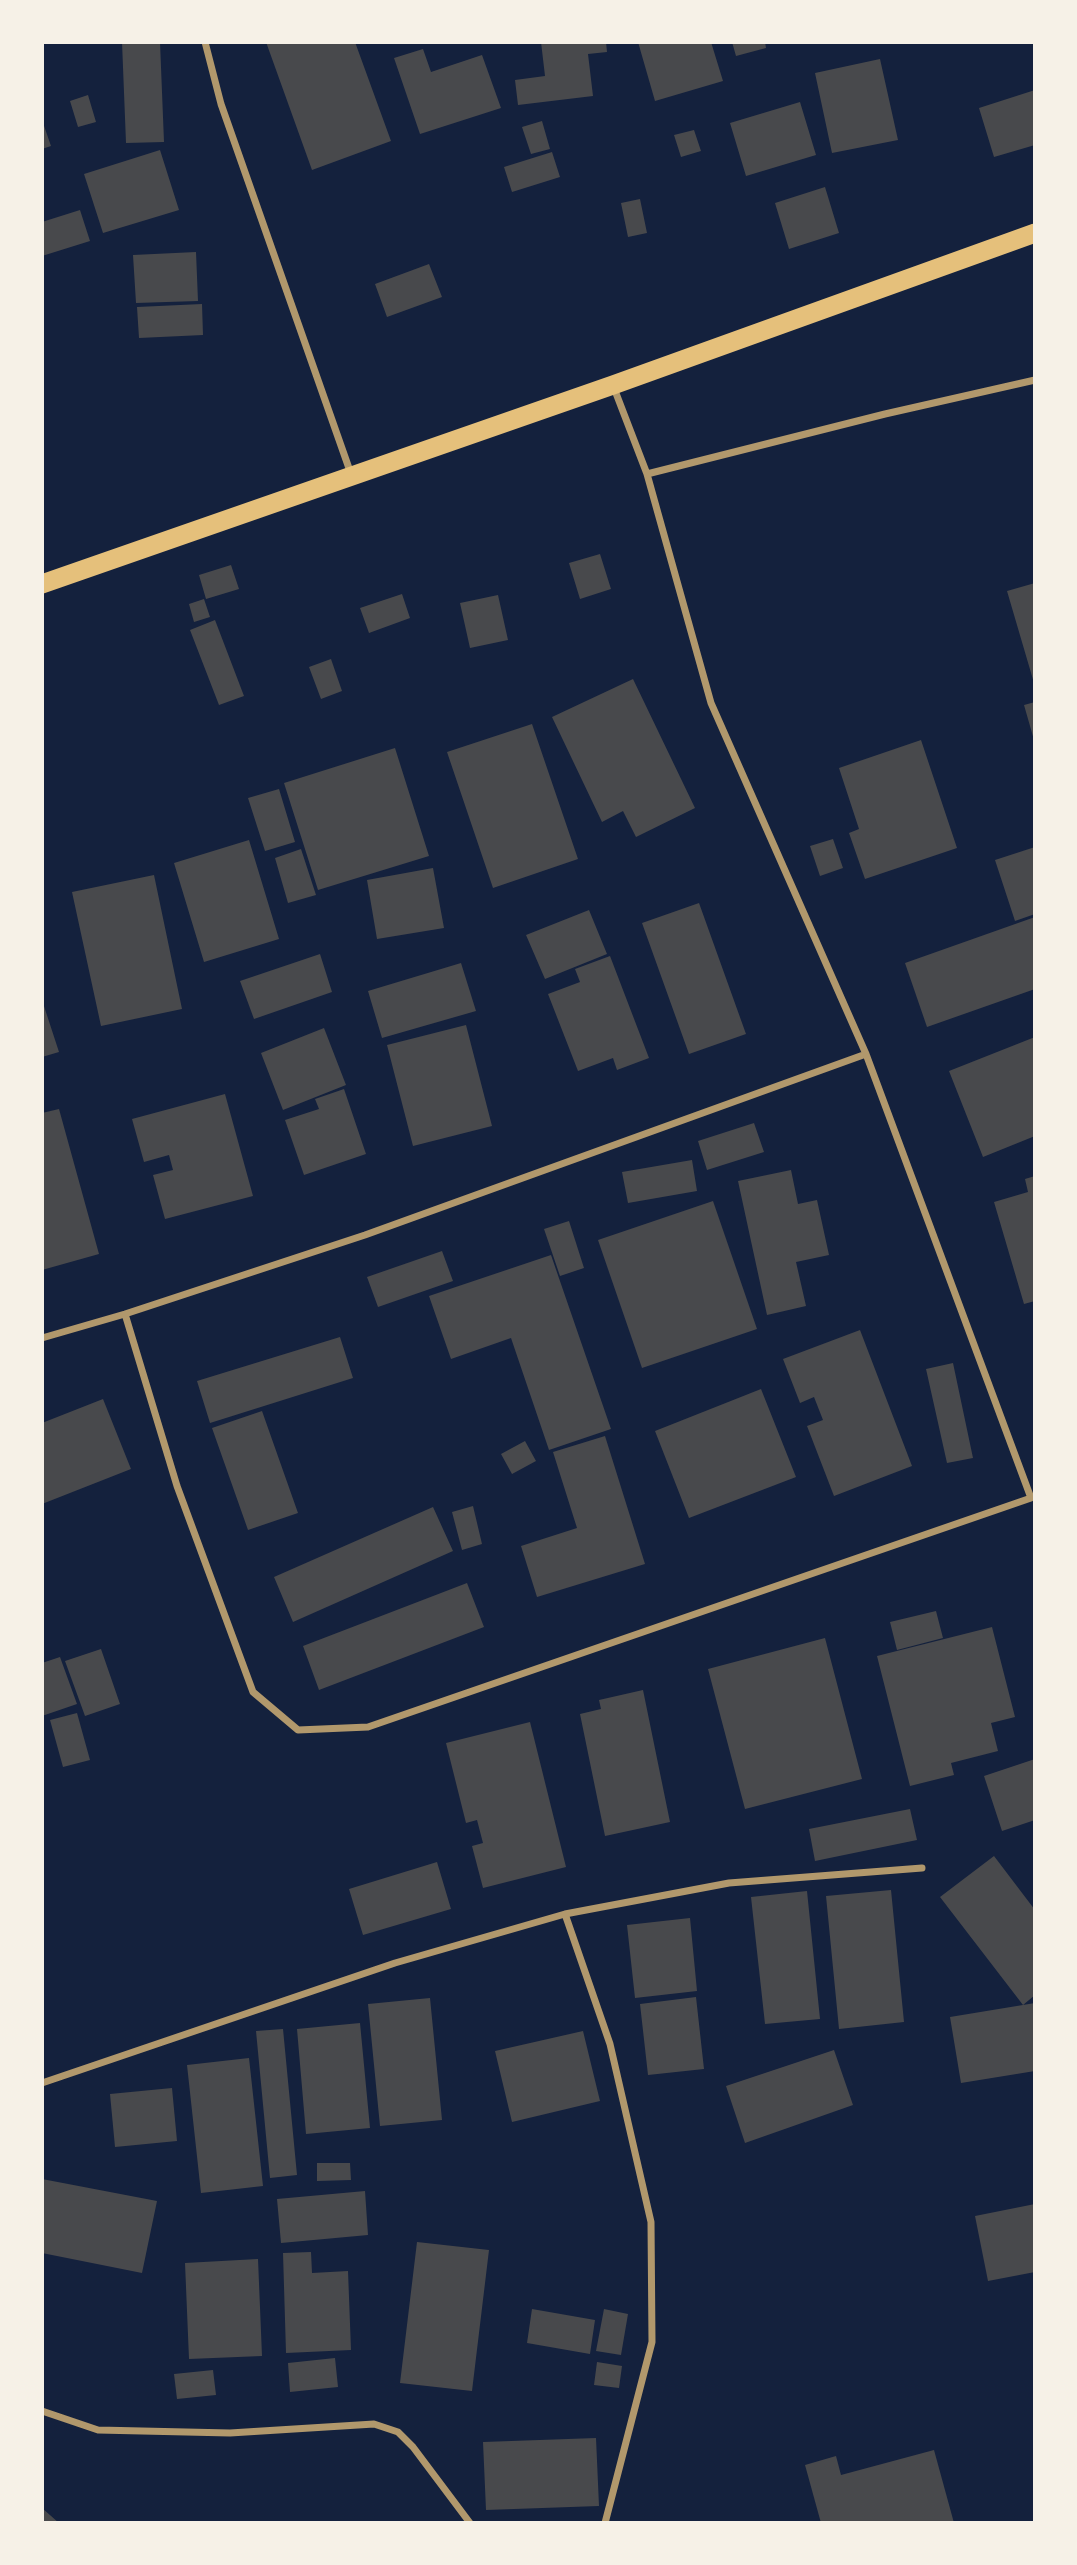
<!DOCTYPE html>
<html>
<head>
<meta charset="utf-8">
<style>
	body { margin:0 }
	#map { position:relative; width:1077px; height:2565px; overflow:hidden; background:#14213d; font-family:"Fira Sans",sans-serif }
	canvas { display:block }
	.frame { position:absolute; inset:0; border:44px solid #f6f1e7; pointer-events:none }
</style>
</head>
<body>
<div id="map">
<canvas width="1077" height="2565"></canvas>
<div class="frame"></div>
</div>
<script>
const c = document.querySelector('canvas').getContext('2d');
c.lineJoin = 'round';
function paint(path, color) {
  c.fillStyle = color;
  c.fill(path, 'evenodd');
}
function poly(rows) {
  const path = new Path2D();
  for (const r of rows) {
    path.moveTo(r[0], r[1]);
    for (let i = 2; i < r.length; i += 2) path.lineTo(r[i], r[i + 1]);
  }
  return path;
}
function stroke(path, color, width, dash) {
  c.strokeStyle = color;
  c.lineWidth = width;
  c.lineCap = dash ? 'butt' : 'round';
  c.setLineDash(dash || []);
  c.stroke(path);
}
const building = poly([
	[122,42,160,42,164,142,126,143],
	[266,42,355,42,391,141,312,170],
	[541,42,606,42,607,52,588,54,593,96,518,105,515,80,545,76],
	[638,42,711,42,723,81,655,101],
	[732,42,765,42,766,48,736,56],
	[423,49,431,72,482,55,501,108,420,134,394,58],
	[880,59,898,140,832,153,815,73],
	[1035,90,1035,145,994,157,979,108],
	[88,95,96,122,78,127,70,101],
	[800,102,816,155,746,176,730,123],
	[42,120,51,146,42,149],
	[542,121,550,149,531,154,522,127],
	[694,130,701,151,681,157,674,135],
	[160,150,179,210,103,233,84,174],
	[552,152,560,177,512,192,504,167],
	[825,187,839,233,789,249,775,203],
	[640,199,647,233,628,237,621,203],
	[80,210,90,241,42,256,42,222],
	[196,252,198,301,136,303,133,255],
	[429,264,442,297,387,317,375,284],
	[202,304,203,335,139,338,137,307],
	[600,554,611,589,580,599,569,563],
	[231,565,239,589,206,599,199,575],
	[1035,583,1035,683,1034,683,1007,591],
	[402,594,410,618,369,633,360,608],
	[498,595,508,640,470,648,460,603],
	[204,599,210,617,194,622,189,604],
	[215,620,244,696,219,705,190,630],
	[331,659,342,691,321,699,309,667],
	[633,679,695,808,636,837,623,811,602,822,552,717],
	[1035,702,1035,740,1034,740,1024,705],
	[532,724,578,859,493,888,447,752],
	[921,740,957,848,865,879,849,833,859,829,839,768],
	[395,748,429,856,318,890,284,783],
	[279,789,295,842,265,851,248,798],
	[833,839,843,868,820,876,810,846],
	[249,840,279,939,204,962,174,863],
	[1035,847,1035,914,1015,921,995,860],
	[301,849,316,895,288,903,275,858],
	[433,868,444,928,377,939,367,880],
	[154,875,182,1009,101,1026,72,892],
	[699,903,746,1034,689,1054,642,923],
	[589,910,607,954,545,979,526,935],
	[1035,917,1035,989,927,1027,905,963],
	[320,954,332,992,254,1019,240,981],
	[610,956,649,1058,617,1070,613,1058,578,1071,548,994,580,982,575,969],
	[461,963,476,1011,382,1038,368,991],
	[42,1000,59,1052,42,1057],
	[466,1025,492,1126,413,1146,387,1045],
	[324,1028,346,1085,283,1110,261,1053],
	[1035,1037,1035,1136,983,1157,949,1071],
	[344,1089,366,1154,304,1175,285,1120,319,1109,315,1099],
	[225,1094,253,1196,165,1219,153,1175,173,1170,169,1155,144,1162,132,1119],
	[59,1109,99,1254,42,1270,42,1113],
	[754,1123,764,1152,707,1170,698,1141],
	[692,1160,697,1191,628,1203,622,1172],
	[791,1170,798,1204,817,1200,829,1255,796,1262,806,1306,767,1315,738,1181],
	[1035,1176,1035,1301,1024,1304,994,1202,1028,1192,1025,1179],
	[713,1201,757,1329,642,1368,598,1240],
	[569,1221,584,1268,560,1276,544,1229],
	[442,1251,453,1281,378,1307,367,1277],
	[551,1255,611,1429,549,1450,511,1338,451,1359,429,1296],
	[860,1330,912,1466,834,1496,807,1426,823,1420,814,1397,800,1403,783,1359],
	[340,1337,353,1378,210,1423,197,1381],
	[953,1363,973,1458,947,1463,926,1369],
	[761,1389,796,1477,689,1518,655,1431],
	[103,1399,131,1469,42,1504,42,1423],
	[262,1411,298,1513,248,1530,212,1428],
	[605,1436,645,1564,537,1597,521,1546,577,1528,553,1452],
	[525,1441,536,1461,512,1474,501,1454],
	[473,1506,482,1544,462,1550,452,1512],
	[433,1507,453,1551,293,1622,274,1577],
	[467,1583,484,1627,319,1690,303,1646],
	[936,1611,943,1638,897,1650,890,1622],
	[992,1627,1015,1717,991,1723,998,1751,951,1763,954,1775,910,1786,877,1656],
	[825,1638,862,1779,745,1809,708,1669],
	[101,1649,120,1704,85,1716,65,1661],
	[60,1657,77,1704,42,1716,42,1663],
	[643,1690,670,1822,605,1836,580,1714,601,1709,599,1700],
	[77,1713,90,1760,63,1767,50,1720],
	[530,1722,566,1867,483,1888,472,1846,483,1843,477,1820,466,1823,446,1743],
	[1035,1759,1035,1820,1002,1831,984,1776],
	[910,1809,917,1840,815,1861,809,1829],
	[994,1856,1035,1910,1035,1995,1023,2005,940,1897],
	[437,1862,451,1909,363,1935,349,1889],
	[891,1890,904,2022,839,2029,826,1896],
	[807,1891,820,2019,765,2024,751,1897],
	[690,1918,697,1991,635,1998,627,1925],
	[696,1997,704,2069,648,2075,640,2004],
	[430,1998,442,2120,380,2126,368,2004],
	[1035,2003,1035,2071,961,2083,950,2017],
	[360,2023,370,2128,306,2134,297,2029],
	[283,2029,297,2175,270,2178,256,2031],
	[583,2031,600,2101,512,2122,495,2051],
	[834,2050,853,2105,745,2143,726,2086],
	[249,2058,263,2186,201,2193,187,2065],
	[172,2088,177,2141,115,2147,110,2094],
	[317,2163,350,2163,351,2180,317,2181],
	[42,2179,157,2201,142,2273,42,2253],
	[365,2191,368,2235,281,2243,277,2199],
	[1035,2204,1035,2272,988,2281,975,2216],
	[417,2242,489,2250,472,2391,400,2383],
	[311,2252,312,2273,348,2271,351,2350,286,2353,283,2253],
	[258,2259,262,2356,189,2359,185,2263],
	[532,2309,595,2320,590,2354,527,2343],
	[604,2309,628,2314,621,2355,596,2351],
	[335,2358,338,2387,290,2392,288,2363],
	[597,2362,622,2366,619,2388,594,2385],
	[213,2370,216,2395,177,2399,174,2374],
	[596,2438,599,2506,486,2510,483,2442],
	[934,2450,954,2523,821,2523,805,2465,836,2456,841,2475],
	[42,2508,59,2523,42,2523]
]);
const minor = poly([
	[205,42,221,104,351,474],
	[647,474,885,414,1035,380],
	[125,1314,177,1486,253,1692,298,1730,368,1727,1031,1498,866,1054,711,703,647,474,614,388],
	[42,1338,125,1314,365,1235,866,1054],
	[565,1914,610,2044,651,2222,652,2342,605,2523],
	[42,2083,395,1963,565,1914,729,1883,922,1868],
	[42,2411,98,2430,230,2433,374,2424,398,2432,413,2447,470,2523]
]);
const trunk = poly([
	[42,584,613,385,1035,233]
]);
paint(building, '#48494c');
stroke(minor, '#b1986c', 7);
stroke(trunk, '#e5c07b', 19);
</script>
</body>
</html>
